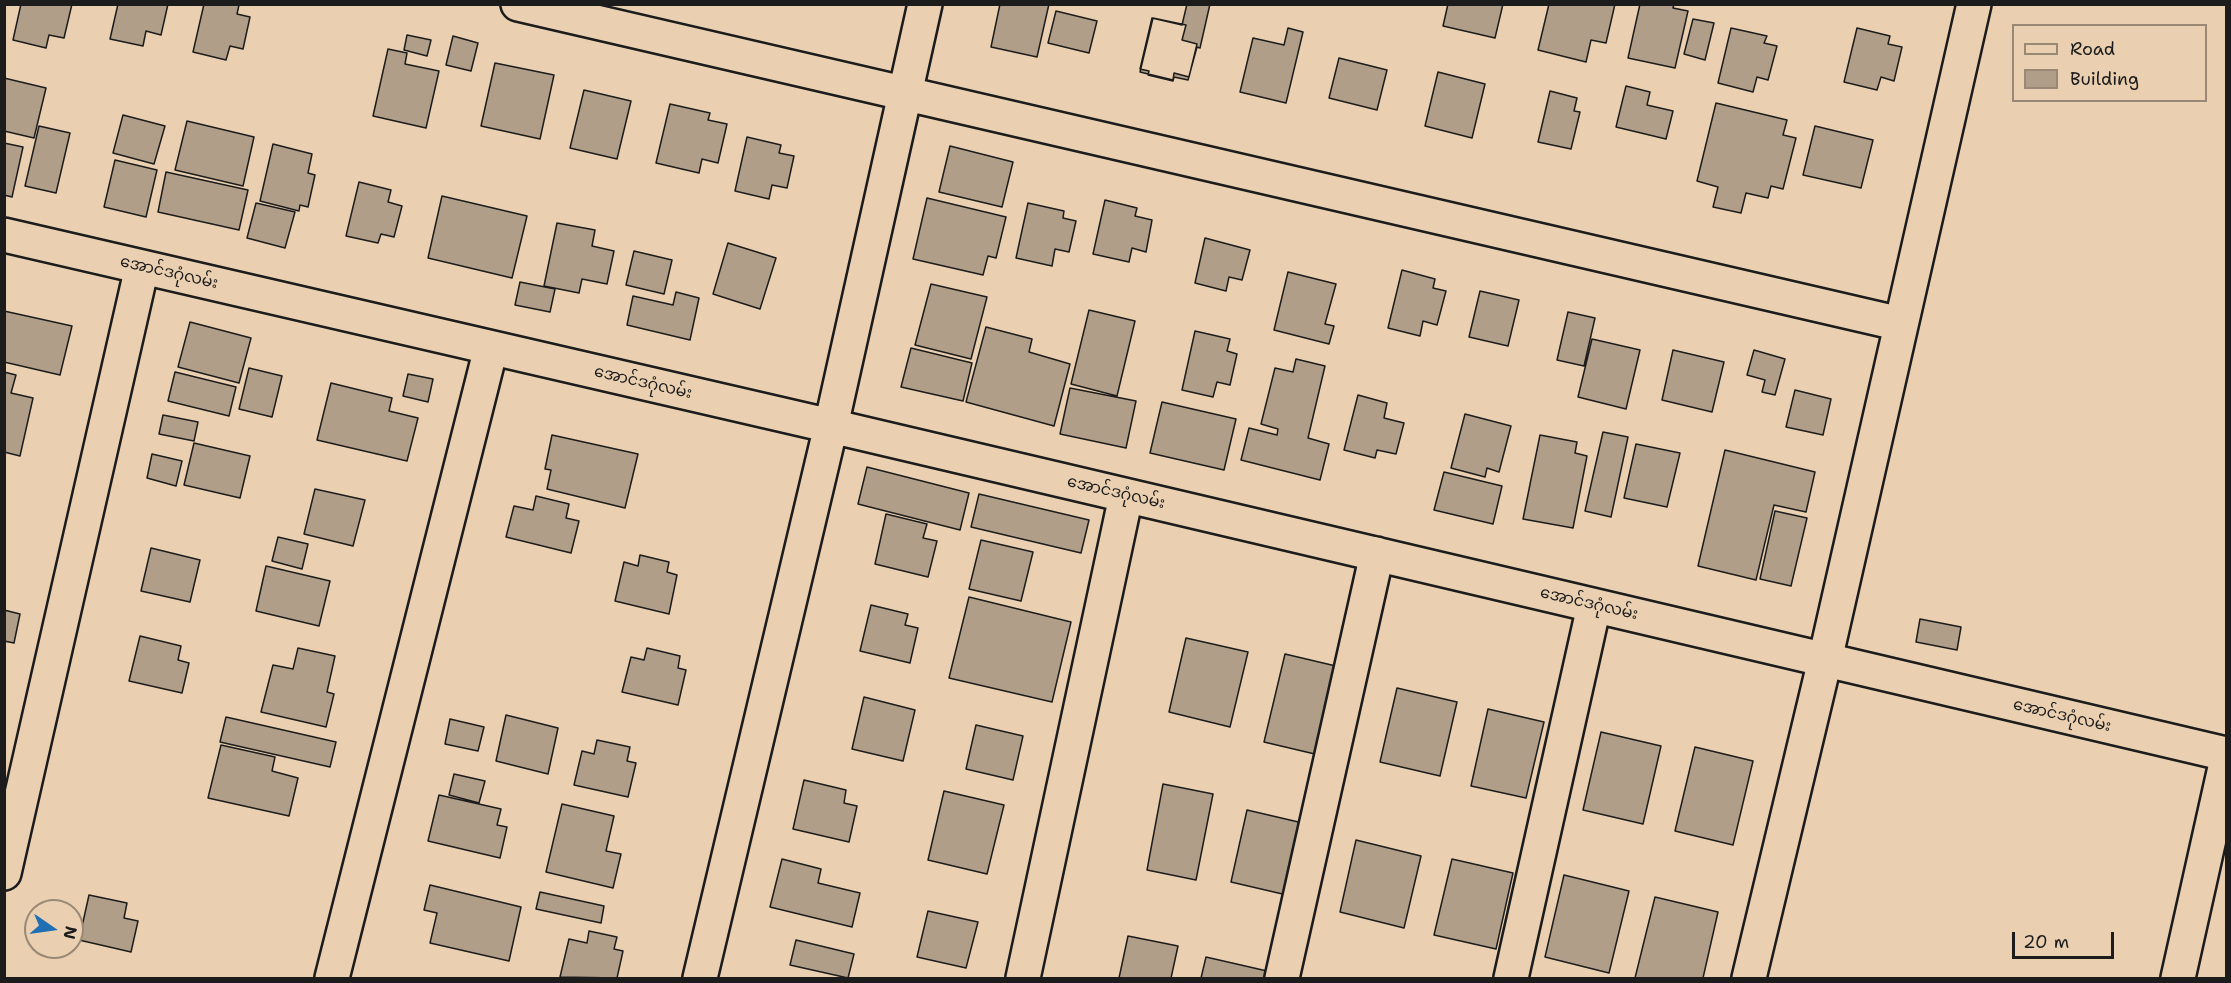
<!DOCTYPE html>
<html>
<head>
<meta charset="utf-8">
<style>
	body { margin:0 }
	#map { position:relative; width:2231px; height:983px; overflow:hidden; background:#ead0b1; font-family:"Shantell Sans",sans-serif }
	canvas { display:block }
	.frame { position:absolute; inset:0; border:6px solid #1c1c1c; pointer-events:none }
	.legend { position:absolute; left:2012px; top:24px; width:195px; height:78px; box-sizing:border-box; background:#ead0b1; border:2px solid #988875; margin:0; padding:8px 10px; list-style:none; font-size:18px; color:#1c1c1c }
	.legend li { display:flex; align-items:center; gap:12px; height:30px }
	.legend b { width:30px; border:2px solid #988875 }
	.north { position:absolute; left:24px; top:899px; width:60px; height:60px; box-sizing:border-box; background:#ead0b1; border:2px solid #988875; border-radius:50%; rotate:103deg; font-size:16px; font-weight:700; line-height:24px; text-align:center; color:#1c1c1c }
	.north::after { content:''; display:block; margin:auto; width:21px; height:27px; background:#1f6fb2; clip-path:polygon(50% 0,100% 100%,50% 72%,0 100%) }
	.scale { position:absolute; left:2012px; top:932px; width:102px; height:27px; box-sizing:border-box; border:3px solid #1c1c1c; border-top:0; padding-left:8px; font-size:18px; line-height:21px; white-space:nowrap; color:#1c1c1c; -webkit-text-stroke:4px #ead0b1; paint-order:stroke }
</style>
</head>
<body>
<div id="map">
<canvas width="2231" height="983"></canvas>
<div class="frame"></div>
<ul class="legend">
<li><b style="height:8px;background:#ead0b1"></b>Road</li>
<li><b style="height:16px;background:#b19e88"></b>Building</li>
</ul>
<div class="north">N</div>
<div class="scale">20 m</div>
</div>
<script>
const c = document.querySelector('canvas').getContext('2d');
c.lineJoin = 'round';
function paint(path, color) {
  c.fillStyle = color;
  c.fill(path, 'evenodd');
}
function poly(rows) {
  const path = new Path2D();
  for (const r of rows) {
    path.moveTo(r[0], r[1]);
    for (let i = 2; i < r.length; i += 2) path.lineTo(r[i], r[i + 1]);
  }
  return path;
}
function stroke(path, color, width, dash) {
  c.strokeStyle = color;
  c.lineWidth = width;
  c.lineCap = dash ? 'butt' : 'round';
  c.setLineDash(dash || []);
  c.stroke(path);
}
function drawText(font, color, halo, rows, align = 'center') {
  c.font = font + ' "Shantell Sans","Noto Sans Myanmar",sans-serif';
  c.lineWidth = 4.5;
  c.setLineDash([]);
  c.textBaseline = 'middle';
  c.strokeStyle = halo;
  c.fillStyle = color;
  for (const [text, x, y, turn = 0] of rows) {
    c.save();
    c.translate(x, y);
    c.rotate((+turn || 0) * Math.PI / 180);
    c.textAlign = isNaN(turn) ? turn : align;
    if (halo) c.strokeText(text, 0, 0);
    c.fillText(text, 0, 0);
    c.restore();
  }
}
const building = poly([
	[21,4,72,4,64,38,49,35,46,48,13,40,21,4],
	[118,4,168,4,161,35,146,31,143,46,110,39,118,4],
	[204,4,239,5,237,14,250,17,243,49,230,46,226,60,193,52,204,4],
	[1000,4,1049,4,1037,57,991,47,1000,4],
	[1187,4,1210,4,1200,48,1197,47,1188,80,1174,77,1173,81,1148,75,1149,71,1140,69,1152,18,1182,25,1187,4],
	[1448,4,1503,4,1495,38,1443,26,1448,4],
	[1549,4,1615,4,1606,43,1591,40,1586,62,1538,50,1549,4],
	[1640,4,1674,4,1673,8,1688,11,1675,68,1628,58,1640,4],
	[1056,11,1097,21,1089,53,1048,43,1056,11],
	[1153,18,1186,25,1182,40,1197,44,1189,77,1174,73,1173,80,1140,72,1153,18],
	[1693,19,1714,23,1705,60,1684,54,1693,19],
	[1288,28,1303,32,1286,103,1240,92,1253,38,1284,45,1288,28],
	[1731,28,1767,36,1764,43,1777,46,1768,80,1757,77,1753,92,1718,83,1731,28],
	[1857,28,1890,36,1888,44,1902,47,1894,81,1881,77,1877,90,1844,82,1857,28],
	[407,35,431,40,427,56,404,50,407,35],
	[453,36,478,43,471,71,446,65,453,36],
	[388,49,407,53,405,64,439,71,426,128,373,116,388,49],
	[1339,58,1387,70,1377,110,1329,98,1339,58],
	[495,63,554,75,540,139,481,126,495,63],
	[1438,72,1485,84,1472,138,1425,126,1438,72],
	[4,78,46,88,34,138,4,131,4,78],
	[1626,86,1650,92,1647,105,1673,111,1666,139,1616,127,1626,86],
	[584,90,631,101,617,159,570,148,584,90],
	[1550,91,1577,98,1574,111,1580,112,1571,149,1538,142,1550,91],
	[1716,103,1787,120,1783,135,1796,138,1783,189,1771,186,1768,198,1746,193,1741,213,1713,207,1718,187,1697,181,1716,103],
	[670,104,710,113,708,120,727,124,718,163,702,159,699,173,656,163,670,104],
	[123,115,165,126,154,164,113,153,123,115],
	[187,121,254,137,243,186,175,170,187,121],
	[39,126,70,133,56,193,25,186,39,126],
	[1815,126,1873,140,1861,188,1803,175,1815,126],
	[747,137,781,145,779,153,794,156,787,188,772,185,769,199,735,191,747,137],
	[4,143,23,147,12,197,4,195,4,143],
	[273,144,312,154,308,173,315,175,308,207,300,205,299,211,260,201,273,144],
	[950,146,1013,162,1002,207,939,192,950,146],
	[115,160,157,170,146,217,104,207,115,160],
	[166,172,248,190,239,230,158,212,166,172],
	[359,182,391,190,388,202,402,206,394,237,381,234,378,243,346,236,359,182],
	[442,196,527,216,512,278,428,258,442,196],
	[927,198,1006,217,996,258,988,256,983,275,913,259,927,198],
	[1105,200,1137,208,1135,216,1152,220,1146,252,1132,248,1129,262,1093,254,1105,200],
	[256,203,295,212,285,248,247,238,256,203],
	[1028,203,1064,211,1063,218,1076,221,1069,252,1055,249,1052,266,1016,258,1028,203],
	[557,223,595,230,592,246,614,251,607,284,582,279,579,293,544,286,557,223],
	[1205,238,1250,250,1242,280,1229,277,1226,291,1195,283,1205,238],
	[728,243,776,258,760,309,713,294,728,243],
	[634,251,672,260,664,294,626,285,634,251],
	[1402,270,1435,279,1433,288,1446,291,1437,325,1423,321,1420,336,1388,328,1402,270],
	[1288,272,1336,284,1325,324,1334,326,1329,344,1274,330,1288,272],
	[520,282,555,289,550,312,515,305,520,282],
	[931,284,987,297,971,359,915,345,931,284],
	[1480,291,1519,300,1508,346,1469,337,1480,291],
	[676,292,699,298,690,340,627,325,633,296,673,305,676,292],
	[1089,310,1135,321,1117,396,1071,384,1089,310],
	[4,311,72,326,60,375,4,362,4,311],
	[1568,312,1595,318,1584,366,1557,360,1568,312],
	[190,322,251,338,239,383,178,367,190,322],
	[986,327,1032,339,1029,352,1070,364,1054,426,966,402,986,327],
	[1195,331,1230,339,1227,351,1237,354,1230,385,1217,382,1213,397,1182,390,1195,331],
	[1592,339,1640,350,1626,409,1578,397,1592,339],
	[911,348,972,363,963,401,901,387,911,348],
	[1673,350,1724,362,1712,412,1662,400,1673,350],
	[1754,350,1785,359,1775,395,1762,392,1765,380,1747,375,1754,350],
	[1296,359,1325,366,1308,438,1329,444,1320,480,1241,460,1249,428,1277,435,1278,429,1261,424,1275,368,1293,372,1296,359],
	[249,368,282,376,272,417,239,409,249,368],
	[4,372,16,375,11,393,33,398,20,456,4,452,4,372],
	[175,372,236,387,229,416,168,401,175,372],
	[408,374,433,379,428,402,403,396,408,374],
	[331,383,392,398,389,411,418,418,407,461,317,440,331,383],
	[1070,388,1136,401,1126,448,1060,434,1070,388],
	[1795,390,1831,399,1823,435,1786,427,1795,390],
	[1358,395,1387,403,1384,418,1404,423,1396,454,1377,450,1375,458,1344,450,1358,395],
	[1162,402,1236,419,1224,470,1150,453,1162,402],
	[1465,414,1511,426,1499,472,1487,468,1485,477,1451,468,1465,414],
	[163,415,198,422,194,441,159,434,163,415],
	[1603,432,1628,437,1611,517,1585,511,1603,432],
	[552,435,638,454,625,508,547,489,551,470,545,469,552,435],
	[1540,435,1577,442,1575,453,1587,456,1573,528,1523,519,1540,435],
	[194,443,250,456,240,498,184,485,194,443],
	[1636,444,1680,453,1667,507,1624,498,1636,444],
	[1725,450,1815,472,1806,512,1774,505,1756,580,1698,566,1725,450],
	[152,454,182,461,176,486,147,478,152,454],
	[867,467,969,493,960,530,858,504,867,467],
	[1444,472,1502,486,1493,524,1434,510,1444,472],
	[315,489,365,500,353,546,304,534,315,489],
	[979,494,1089,520,1081,553,971,527,979,494],
	[536,496,569,504,566,518,579,521,571,553,506,537,514,506,533,510,536,496],
	[1775,511,1807,518,1791,586,1760,579,1775,511],
	[886,514,927,524,923,538,937,541,928,577,875,564,886,514],
	[278,537,308,544,302,569,272,561,278,537],
	[981,540,1033,552,1021,601,969,589,981,540],
	[151,548,200,560,190,602,141,591,151,548],
	[640,555,669,562,667,572,677,575,669,614,615,601,624,562,638,566,640,555],
	[266,566,330,581,319,626,256,611,266,566],
	[969,597,1071,622,1052,702,949,678,969,597],
	[871,605,908,614,905,625,918,628,910,663,860,651,871,605],
	[4,610,20,614,14,643,4,641,4,610],
	[1920,619,1961,627,1957,650,1916,642,1920,619],
	[140,636,181,646,178,660,189,663,182,693,129,681,140,636],
	[1186,638,1248,652,1230,727,1169,712,1186,638],
	[298,648,335,656,327,692,334,694,326,727,261,712,273,665,293,669,298,648],
	[647,648,680,656,678,668,686,670,678,705,622,692,631,657,644,660,647,648],
	[1285,654,1340,667,1319,755,1264,742,1285,654],
	[1397,688,1457,702,1440,776,1380,762,1397,688],
	[864,697,915,710,903,761,852,749,864,697],
	[1488,709,1544,722,1526,798,1471,786,1488,709],
	[506,715,558,728,548,774,496,761,506,715],
	[226,717,336,742,330,767,220,742,226,717],
	[450,719,484,727,478,751,445,744,450,719],
	[976,725,1023,736,1013,780,966,769,976,725],
	[1601,732,1661,746,1643,824,1583,810,1601,732],
	[597,740,630,747,627,761,636,763,628,797,574,785,582,751,594,754,597,740],
	[221,745,275,757,272,771,298,778,289,816,208,798,221,745],
	[1695,747,1753,761,1733,845,1675,831,1695,747],
	[454,774,485,781,479,803,449,795,454,774],
	[804,780,846,790,844,803,857,806,849,842,793,829,804,780],
	[1163,784,1213,794,1196,880,1147,870,1163,784],
	[944,791,1004,805,987,874,928,860,944,791],
	[439,795,501,809,497,825,507,827,500,858,428,841,439,795],
	[562,804,614,816,606,851,621,854,613,888,546,872,562,804],
	[1247,810,1307,824,1291,896,1231,882,1247,810],
	[1356,840,1421,856,1404,928,1340,912,1356,840],
	[782,859,821,869,818,883,860,893,852,927,770,907,782,859],
	[1452,859,1513,873,1496,949,1434,935,1452,859],
	[1564,875,1629,891,1609,973,1545,957,1564,875],
	[430,885,521,907,509,961,430,943,437,913,424,910,430,885],
	[540,892,604,906,601,923,536,909,540,892],
	[89,895,127,903,124,918,138,921,131,952,79,940,89,895],
	[1655,897,1718,912,1703,978,1635,978,1655,897],
	[928,911,978,922,966,968,917,957,928,911],
	[589,931,617,937,614,949,623,951,617,978,560,977,569,939,587,943,589,931],
	[1128,936,1178,946,1171,978,1119,978,1128,936],
	[796,940,854,954,848,978,790,965,796,940],
	[1206,957,1267,971,1266,978,1201,978,1206,957]
]);
const minor = poly([
	[518,4,1901,324],
	[4,235,831,426,2226,754],
	[4,873,142,267],
	[332,978,491,348],
	[700,978,831,426,925,4],
	[1023,978,1126,496],
	[1282,978,1377,554],
	[1511,978,1594,606],
	[1749,978,1825,660,1974,4]
]);
const major = poly([
	[2178,978,2226,763]
]);
const streetNames = [
	["အောင်ဒဂုံလမ်း",169,273,13],
	["အောင်ဒဂုံလမ်း",643,383,13],
	["အောင်ဒဂုံလမ်း",1116,493,13],
	["အောင်ဒဂုံလမ်း",1589,604,13],
	["အောင်ဒဂုံလမ်း",2062,716,13]
];
paint(building, '#b19e88');
stroke(building, '#1c1c1c', 1.5);
stroke(minor, '#1c1c1c', 38);
stroke(major, '#1c1c1c', 38);
stroke(minor, '#ead0b1', 33);
stroke(major, '#ead0b1', 33);
drawText('16px', '#1c1c1c', '#ead0b1', streetNames);
</script>
</body>
</html>
